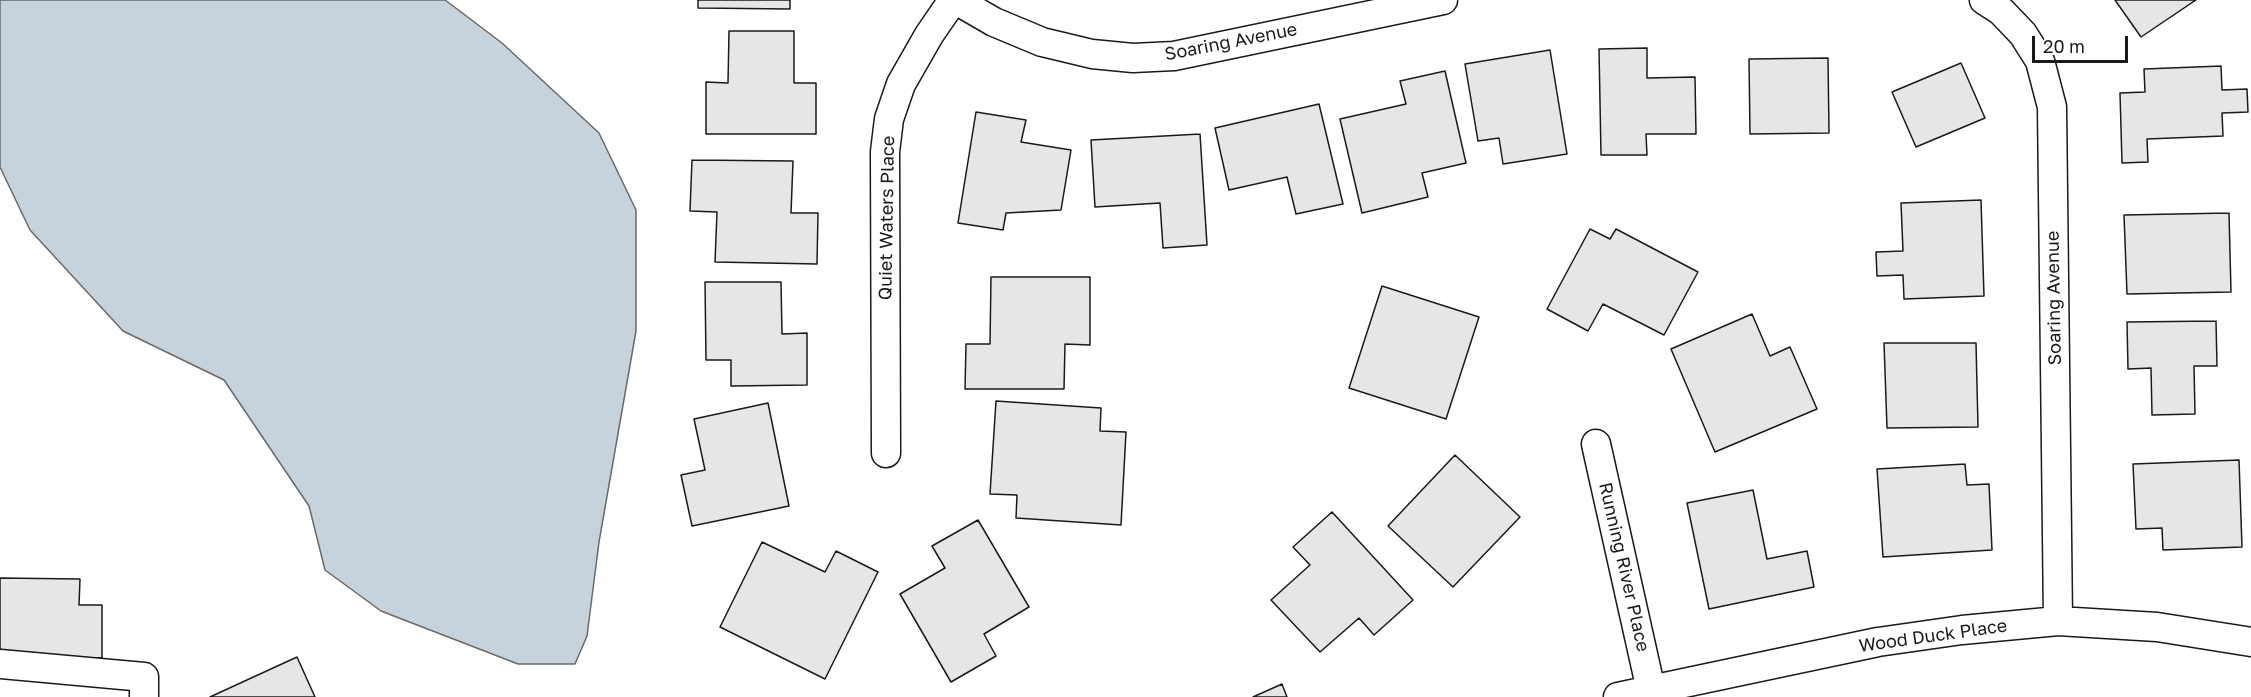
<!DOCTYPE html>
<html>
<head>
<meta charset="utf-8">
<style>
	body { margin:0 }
	#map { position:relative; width:2251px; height:697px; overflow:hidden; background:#fff; font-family:"Golos Text",sans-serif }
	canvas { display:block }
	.scale { position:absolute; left:2032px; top:36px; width:96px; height:27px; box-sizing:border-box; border:3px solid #1a1a1a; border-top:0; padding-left:8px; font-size:18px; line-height:21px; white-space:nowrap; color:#1a1a1a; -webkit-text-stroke:4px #fff; paint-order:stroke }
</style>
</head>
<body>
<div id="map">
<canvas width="2251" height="697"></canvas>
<div class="scale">20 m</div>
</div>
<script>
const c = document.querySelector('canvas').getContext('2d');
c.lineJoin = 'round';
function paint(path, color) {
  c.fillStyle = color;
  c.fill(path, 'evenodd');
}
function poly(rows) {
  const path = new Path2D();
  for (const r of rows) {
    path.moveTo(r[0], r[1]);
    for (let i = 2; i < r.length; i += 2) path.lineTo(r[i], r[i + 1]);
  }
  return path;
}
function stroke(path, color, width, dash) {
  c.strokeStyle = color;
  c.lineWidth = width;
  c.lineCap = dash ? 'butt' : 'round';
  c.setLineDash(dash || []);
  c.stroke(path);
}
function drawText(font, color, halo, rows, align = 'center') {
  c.font = font + ' "Golos Text",sans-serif';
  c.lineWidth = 4.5;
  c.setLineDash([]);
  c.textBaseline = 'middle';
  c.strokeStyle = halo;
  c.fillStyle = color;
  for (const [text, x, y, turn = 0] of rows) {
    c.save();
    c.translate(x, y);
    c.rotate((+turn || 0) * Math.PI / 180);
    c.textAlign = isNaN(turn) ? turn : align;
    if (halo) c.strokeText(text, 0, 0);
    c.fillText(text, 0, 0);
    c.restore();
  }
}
const water = poly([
	[0,0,445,0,502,43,599,133,636,210,636,331,599,542,587,636,575,664,518,664,381,611,325,570,309,506,224,380,123,331,30,230,0,167,0,0]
]);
const building = poly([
	[698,0,790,0,790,9,698,8,698,0],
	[2115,0,2196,0,2141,37,2115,0],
	[729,31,794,31,794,83,816,83,816,134,706,134,706,82,728,83,729,31],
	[1647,48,1647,78,1695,77,1696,134,1646,134,1647,155,1601,155,1599,49,1647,48],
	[1550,50,1567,154,1503,164,1499,138,1478,141,1465,64,1550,50],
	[1828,58,1829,133,1750,134,1749,59,1828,58],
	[1961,63,1985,118,1916,147,1892,92,1961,63],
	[2221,66,2222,90,2247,89,2248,112,2222,113,2223,136,2147,139,2148,162,2122,163,2120,93,2145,92,2144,69,2221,66],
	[1445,71,1466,163,1422,173,1428,197,1362,213,1340,119,1406,104,1400,81,1445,71],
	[1319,104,1343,204,1296,214,1287,177,1229,190,1215,128,1319,104],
	[976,112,1026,120,1021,142,1071,150,1061,210,1006,213,1003,230,958,223,976,112],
	[1200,134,1207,245,1163,248,1160,203,1095,207,1091,140,1200,134],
	[692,160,793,161,791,213,818,213,817,264,715,262,717,212,690,211,692,160],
	[1981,200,1984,296,1904,299,1903,275,1877,276,1876,252,1903,251,1901,203,1981,200],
	[2229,213,2231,292,2127,294,2124,215,2229,213],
	[1590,229,1610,239,1616,229,1698,272,1664,335,1603,304,1588,331,1547,309,1590,229],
	[991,277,1090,277,1090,345,1065,344,1064,389,965,389,966,344,990,344,991,277],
	[705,282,781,282,782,334,807,333,807,385,731,386,731,360,706,360,705,282],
	[1382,286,1479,317,1446,419,1349,388,1382,286],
	[1752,314,1770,356,1790,347,1817,409,1715,452,1671,349,1752,314],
	[2216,321,2217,366,2194,366,2195,414,2152,415,2151,368,2128,369,2127,322,2216,321],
	[1884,343,1976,343,1978,427,1887,428,1884,343],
	[996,401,1101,408,1100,431,1126,432,1121,525,1016,518,1017,495,990,494,996,401],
	[768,403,789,506,692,526,681,475,705,470,694,419,768,403],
	[1455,455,1520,517,1453,587,1388,526,1455,455],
	[2239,460,2242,547,2163,550,2162,528,2136,529,2133,464,2239,460],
	[1965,464,1967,485,1989,484,1992,550,1883,557,1877,469,1965,464],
	[1753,490,1767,559,1807,551,1814,587,1709,609,1687,503,1753,490],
	[1332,512,1413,600,1374,635,1359,618,1320,652,1271,600,1310,565,1293,547,1332,512],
	[978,520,1029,607,984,634,996,656,951,682,900,594,945,568,932,546,978,520],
	[762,542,825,572,836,551,878,572,825,679,720,627,762,542],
	[0,578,80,579,79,605,102,605,102,658,0,656,0,578],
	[297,657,315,697,210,697,297,657],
	[1282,684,1287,697,1253,697,1282,684]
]);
const minor = poly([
	[956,0,994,22,1042,42,1092,54,1133,58,1174,56,1443,0],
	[1984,0,2001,11,2023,34,2040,61,2052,107,2058,621],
	[1596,444,1651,690],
	[886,453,885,152,889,119,901,84,929,35,953,0],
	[0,664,144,677,144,697],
	[1618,697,1878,642,1962,630,2058,621,2157,627,2251,642]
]);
const streetNames = [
	["Soaring Avenue",1231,42,-11],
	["Quiet Waters Place",887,218,-89],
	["Soaring Avenue",2054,298,-91],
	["Running River Place",1624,567,77],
	["Wood Duck Place",1933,636,-8]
];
paint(water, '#c6d2dc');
stroke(water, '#6a6a6a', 1.5);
paint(building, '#e6e6e6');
stroke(building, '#1a1a1a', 1.5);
stroke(minor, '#1a1a1a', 31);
stroke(minor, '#fff', 28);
drawText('18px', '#1a1a1a', '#fff', streetNames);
</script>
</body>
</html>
